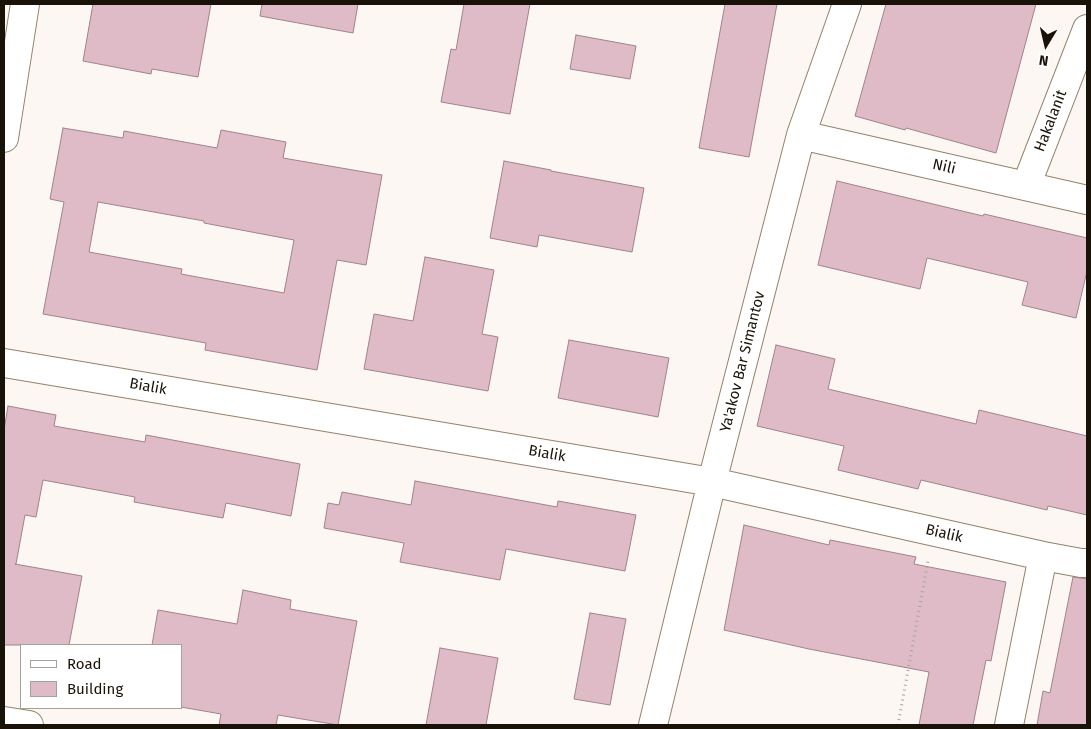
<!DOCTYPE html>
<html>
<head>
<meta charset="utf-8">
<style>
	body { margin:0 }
	#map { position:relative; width:1091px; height:729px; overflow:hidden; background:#fcf7f2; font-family:"Fira Sans",sans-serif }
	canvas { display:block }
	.frame { position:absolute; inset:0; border:5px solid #191209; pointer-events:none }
	.legend { position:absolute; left:20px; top:644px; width:162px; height:65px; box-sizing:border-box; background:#fff; border:1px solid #a3a09d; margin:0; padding:6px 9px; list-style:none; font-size:15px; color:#191209 }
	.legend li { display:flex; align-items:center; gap:10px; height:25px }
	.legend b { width:25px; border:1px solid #a3a09d }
	.north { position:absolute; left:1021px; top:20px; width:50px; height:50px; -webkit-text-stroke:4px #fff; paint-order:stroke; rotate:189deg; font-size:14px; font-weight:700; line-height:20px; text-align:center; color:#191209 }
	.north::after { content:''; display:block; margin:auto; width:18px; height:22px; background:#191209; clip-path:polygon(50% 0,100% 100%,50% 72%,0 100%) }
</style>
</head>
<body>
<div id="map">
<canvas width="1091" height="729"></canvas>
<div class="frame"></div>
<ul class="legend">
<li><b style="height:6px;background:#fff"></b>Road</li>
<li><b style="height:14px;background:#debbc7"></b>Building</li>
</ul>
<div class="north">N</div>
</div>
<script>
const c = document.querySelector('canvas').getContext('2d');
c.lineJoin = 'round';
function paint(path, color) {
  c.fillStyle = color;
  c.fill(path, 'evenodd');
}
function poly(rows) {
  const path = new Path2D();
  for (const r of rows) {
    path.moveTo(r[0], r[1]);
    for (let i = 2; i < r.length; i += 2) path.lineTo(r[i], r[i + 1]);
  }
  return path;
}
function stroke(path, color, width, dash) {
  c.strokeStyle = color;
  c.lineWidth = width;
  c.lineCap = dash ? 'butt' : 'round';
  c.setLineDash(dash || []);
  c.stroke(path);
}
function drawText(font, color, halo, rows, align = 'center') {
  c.font = font + ' "Fira Sans",sans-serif';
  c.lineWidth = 4;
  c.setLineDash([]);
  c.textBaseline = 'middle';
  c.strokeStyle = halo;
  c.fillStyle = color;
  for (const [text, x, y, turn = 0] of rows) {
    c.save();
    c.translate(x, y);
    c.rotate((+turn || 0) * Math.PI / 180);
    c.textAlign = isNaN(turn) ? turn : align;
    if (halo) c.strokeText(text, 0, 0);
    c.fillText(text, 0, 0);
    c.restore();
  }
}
const building = poly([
	[93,4,211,4,198,77,152,69,151,74,83,61,93,4],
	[262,4,358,4,353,33,260,16,262,4],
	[464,4,530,4,510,114,441,102,451,49,456,50,464,4],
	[725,4,777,4,749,157,699,148,725,4],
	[886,4,1036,4,996,153,906,128,905,130,855,116,886,4],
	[576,35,636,46,630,79,570,69,576,35],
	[63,128,123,138,124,131,217,148,221,130,286,142,283,158,382,175,366,265,337,260,317,370,205,350,206,343,43,314,64,202,50,199,63,128],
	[98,202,204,221,204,223,294,240,284,293,181,274,182,269,89,252,98,202],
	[504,161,551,170,551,171,644,188,632,252,539,235,537,247,490,238,504,161],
	[837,181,983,216,984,214,1087,238,1087,271,1076,318,1022,305,1028,282,927,258,920,289,818,265,837,181],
	[425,257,494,270,482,334,498,337,488,391,364,369,374,314,413,321,425,257],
	[569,340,669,358,658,417,558,398,569,340],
	[776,345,835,359,828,389,976,424,979,410,1087,436,1087,515,1048,506,1047,510,921,480,918,489,838,470,844,446,757,426,776,345],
	[8,406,56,415,54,426,145,442,146,435,300,464,291,516,226,503,223,518,134,502,135,497,43,480,36,517,25,515,16,564,15,564,82,576,69,645,4,645,4,430,8,406],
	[415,481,557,507,558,501,636,515,625,571,506,549,500,580,400,562,404,543,324,528,328,503,339,505,342,492,411,505,415,481],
	[744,525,829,545,830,540,916,557,914,564,1006,582,991,661,986,660,973,725,919,725,929,672,809,649,724,630,744,525],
	[1073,577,1087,579,1087,725,1037,725,1043,691,1050,693,1073,577],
	[243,590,291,600,290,609,357,621,338,725,278,715,276,725,219,725,221,714,181,707,181,645,152,645,158,610,237,624,243,590],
	[590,613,626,619,610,705,574,699,590,613],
	[440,648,498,658,486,725,426,725,440,648]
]);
const path = poly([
	[898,725,928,561]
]);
const minor = poly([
	[801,135,1087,200],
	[4,138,25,4],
	[1026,186,1087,29],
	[4,363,712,482,1043,556,1081,563,1087,563],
	[4,721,29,725],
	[653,725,712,482,801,135,847,4],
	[1009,725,1043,556]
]);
const streetNames = [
	["Hakalanit",1051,121,-69],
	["Nili",944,167,13],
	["Ya'akov Bar Simantov",743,362,-76],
	["Bialik",148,387,10],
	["Bialik",547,454,10],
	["Bialik",944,534,13]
];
paint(building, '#debbc7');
stroke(building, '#a2818c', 1);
stroke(minor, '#96826a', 30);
stroke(path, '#a9a49d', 3, [1, 4]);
stroke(minor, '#fff', 28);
drawText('15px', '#191209', '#fff', streetNames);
</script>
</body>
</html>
